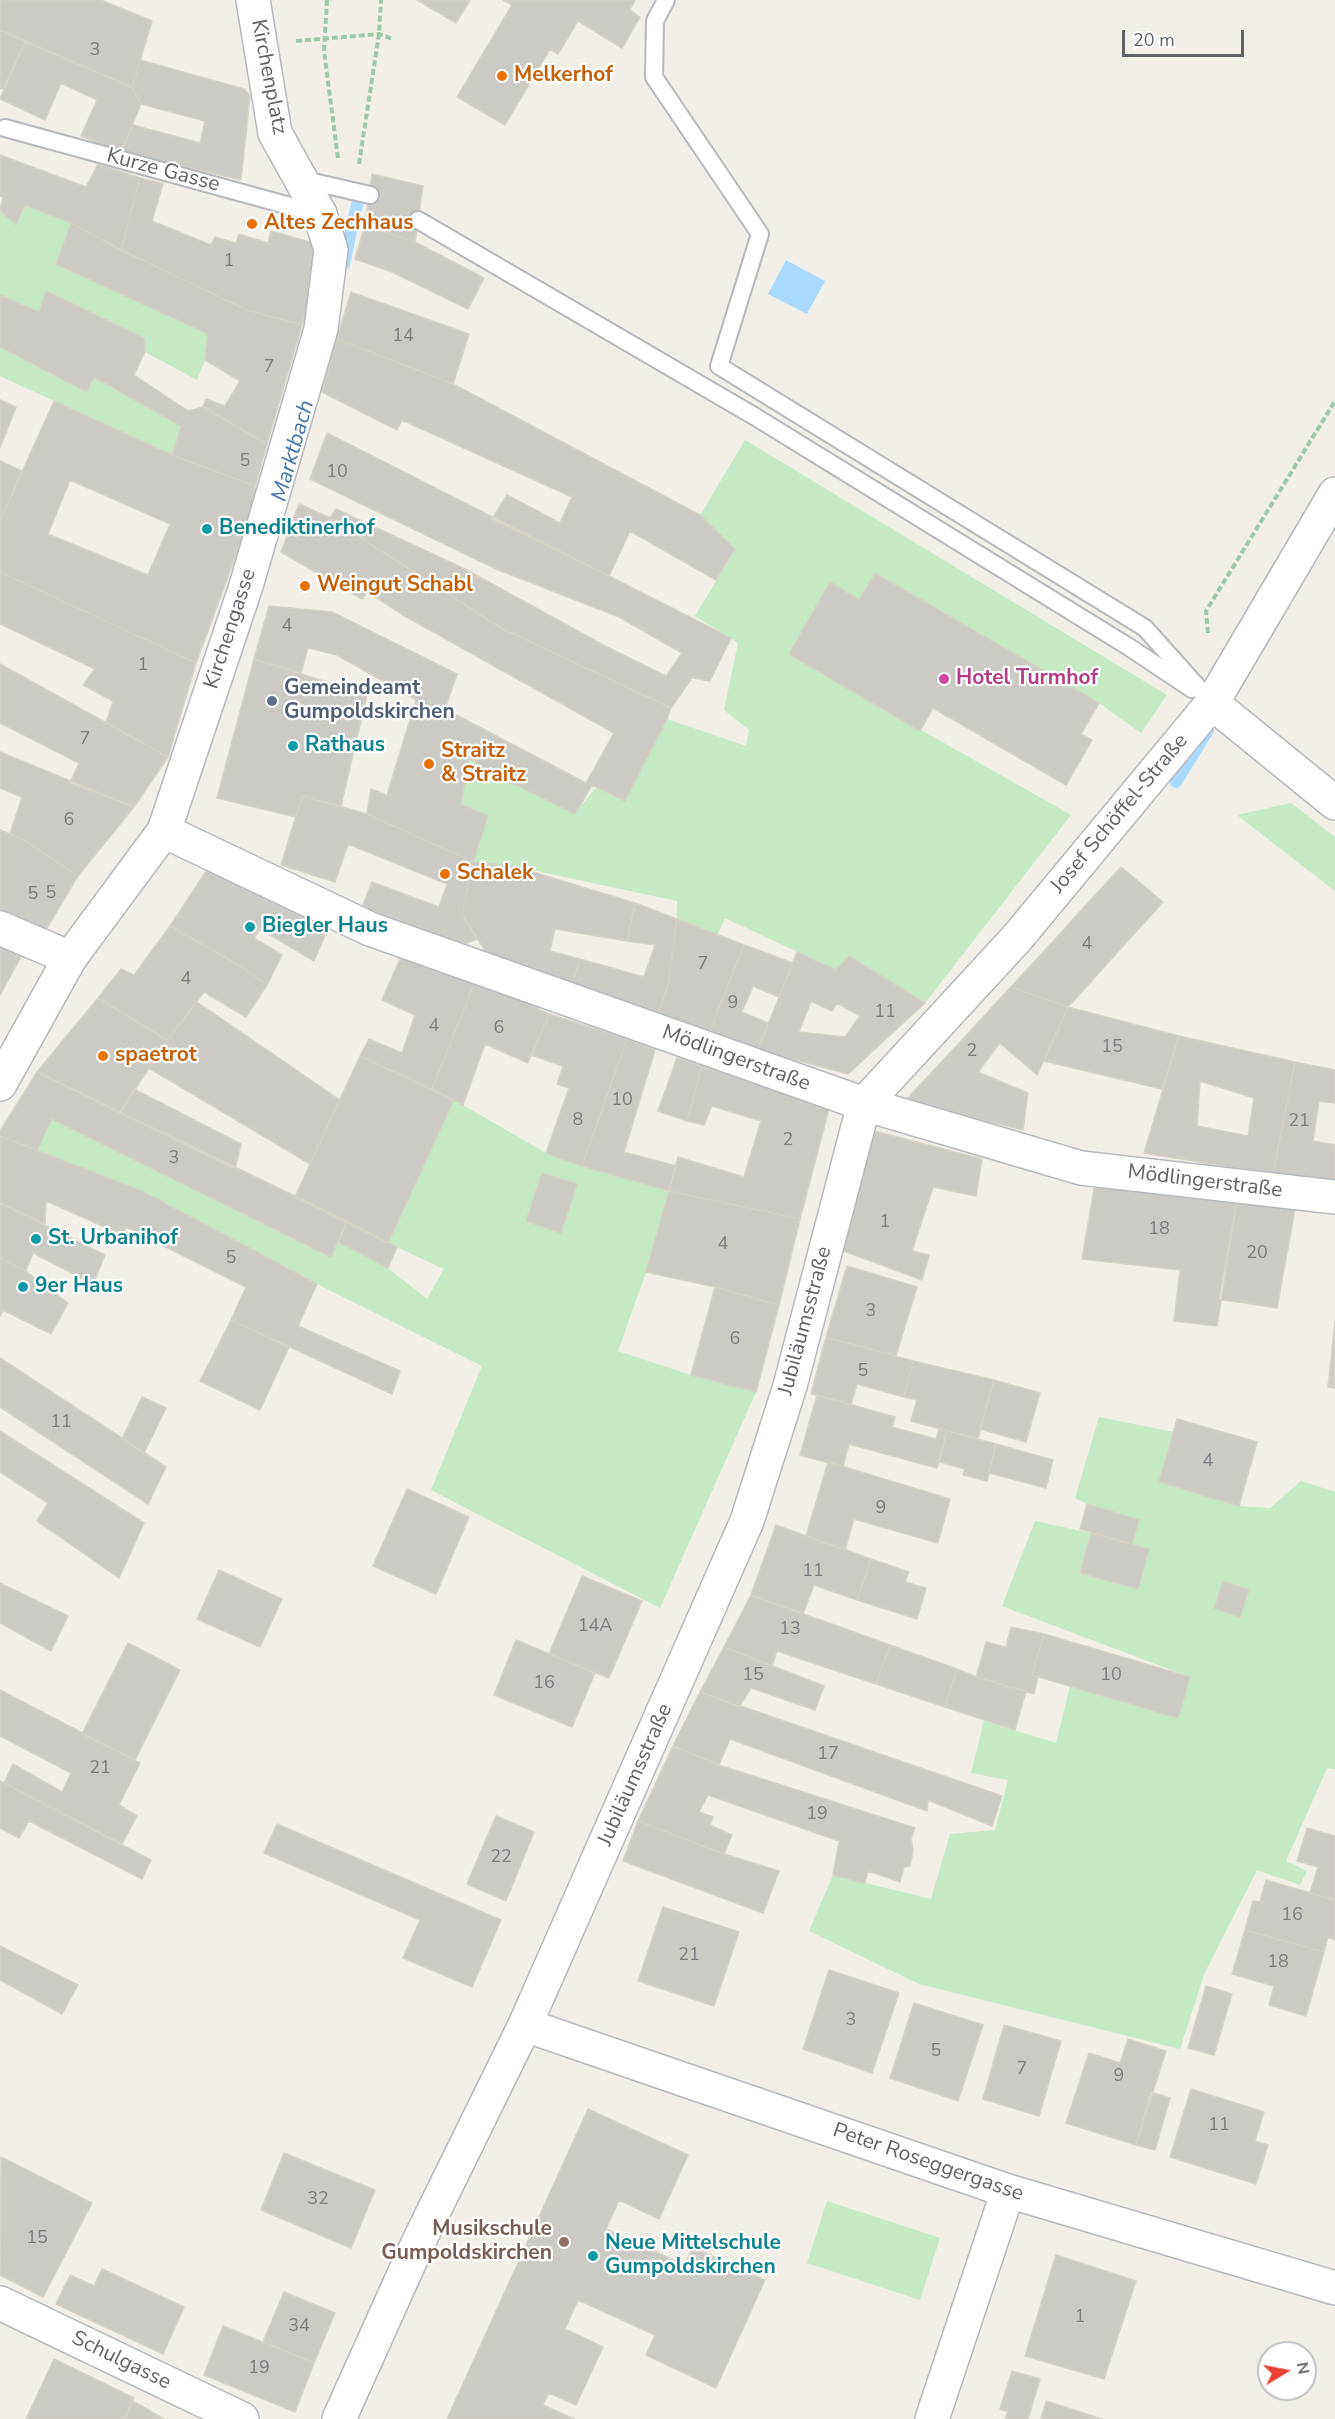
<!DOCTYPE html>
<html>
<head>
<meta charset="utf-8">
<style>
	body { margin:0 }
	#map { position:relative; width:1335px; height:2419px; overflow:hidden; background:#f1efe8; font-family:"Nunito Sans",sans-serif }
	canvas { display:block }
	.north { position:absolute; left:1257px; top:2341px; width:60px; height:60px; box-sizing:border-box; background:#fff; border:2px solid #bfc1c3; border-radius:50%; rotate:80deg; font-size:16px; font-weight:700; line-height:24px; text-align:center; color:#5f6368 }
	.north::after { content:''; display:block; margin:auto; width:21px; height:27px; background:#ea4335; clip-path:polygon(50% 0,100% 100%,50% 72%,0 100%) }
	.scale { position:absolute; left:1122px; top:30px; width:122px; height:27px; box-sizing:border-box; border:3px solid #5f6368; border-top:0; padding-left:8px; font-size:18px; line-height:21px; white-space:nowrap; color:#5f6368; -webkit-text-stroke:4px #fff; paint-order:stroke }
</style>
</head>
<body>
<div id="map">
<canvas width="1335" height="2419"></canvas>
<div class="north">N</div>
<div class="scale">20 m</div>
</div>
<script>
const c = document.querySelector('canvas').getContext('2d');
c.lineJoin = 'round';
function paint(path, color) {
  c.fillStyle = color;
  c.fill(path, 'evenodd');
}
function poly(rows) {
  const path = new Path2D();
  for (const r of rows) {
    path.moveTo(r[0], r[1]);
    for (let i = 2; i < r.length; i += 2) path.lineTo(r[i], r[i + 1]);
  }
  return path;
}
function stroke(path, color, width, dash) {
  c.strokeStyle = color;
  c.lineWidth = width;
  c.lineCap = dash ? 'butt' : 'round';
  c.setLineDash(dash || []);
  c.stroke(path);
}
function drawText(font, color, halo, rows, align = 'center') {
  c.font = font + ' "Nunito Sans",sans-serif';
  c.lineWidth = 4.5;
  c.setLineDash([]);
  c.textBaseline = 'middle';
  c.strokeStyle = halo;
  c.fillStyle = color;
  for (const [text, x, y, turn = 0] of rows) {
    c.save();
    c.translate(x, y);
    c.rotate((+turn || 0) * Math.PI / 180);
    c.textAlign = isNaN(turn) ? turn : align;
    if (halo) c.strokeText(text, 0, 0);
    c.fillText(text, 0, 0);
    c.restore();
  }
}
const green = poly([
	[25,205,71,223,56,264,208,334,205,360,197,380,145,352,144,338,47,291,39,312,0,295,0,211,16,225],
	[0,347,87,392,94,377,181,426,172,455,0,376],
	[745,440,1167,695,1141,733,1099,703,875,573,859,600,830,583,789,655,1071,815,925,1003,849,956,836,970,725,918,709,954,677,943,677,901,513,866,473,862,488,816,461,804,469,757,489,772,574,814,596,788,625,801,667,719,746,746,749,730,724,710,738,643,695,616,735,550,698,519],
	[1291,803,1335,837,1335,891,1237,815],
	[454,1100,546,1153,582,1166,669,1191,646,1272,618,1351,691,1375,756,1392,660,1608,431,1490,482,1366,317,1284,144,1192,37,1150,52,1119,331,1256,339,1242,388,1268,427,1299,444,1269,388,1243],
	[1099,1417,1174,1432,1160,1482,1239,1506,1270,1508,1301,1481,1335,1492,1335,1769,1327,1768,1286,1861,1307,1871,1300,1885,1257,1870,1205,1972,1180,2049,919,1984,809,1931,833,1875,931,1899,950,1834,995,1830,1008,1780,971,1773,984,1721,1056,1743,1070,1686,1178,1718,1190,1677,1002,1606,1035,1521,1091,1533,1080,1573,1139,1589,1149,1549,1132,1544,1139,1520,1087,1504,1075,1498],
	[827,2201,940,2238,920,2300,807,2263]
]);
const water = poly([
	[786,260,825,281,807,314,768,294]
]);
const stream = poly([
	[344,264,357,204],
	[1176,782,1208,730]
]);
const building = poly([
	[0,0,101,0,152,21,132,87,0,30,0,0],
	[417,0,470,0,456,23,417,0],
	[503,0,635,0,630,10,640,17,622,48,578,21,558,54,550,49,505,125,457,97,512,5,503,0],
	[0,30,25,42,3,89,0,88,0,30],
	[25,42,132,87,141,104,121,152,81,136,97,100,61,83,45,120,0,99,25,42],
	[140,60,244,89,250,96,241,180,121,152,133,125,200,143,205,121,141,104,132,87,140,60],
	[0,155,86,187,98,164,140,178,121,250,71,223,25,205,16,225,0,211,3,197,0,196,0,155],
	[372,174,423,186,415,242,365,225,372,174],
	[140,178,163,184,152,221,211,245,215,237,236,243,239,234,268,243,271,231,313,243,312,274,316,277,302,325,247,310,121,250,140,178],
	[71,223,121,250,247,310,302,325,267,444,203,407,206,399,225,406,240,381,205,360,208,334,56,264,71,223],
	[365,225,415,242,484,278,468,309,392,272,355,259,365,225],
	[46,291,144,338,145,352,134,375,188,411,203,407,267,444,255,486,172,455,181,426,94,377,87,392,0,347,0,295,39,312,46,291],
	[351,292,469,334,453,384,337,339,351,292],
	[337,339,453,384,700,515,735,549,716,580,630,531,609,576,492,519,507,495,560,523,572,497,402,420,397,430,322,392,337,339],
	[0,400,16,407,0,448,0,400],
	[54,401,172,455,255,486,255,504,196,663,0,572,0,521,54,401],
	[70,480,170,524,148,575,48,534,70,480],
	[327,433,731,638,710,681,692,678,671,708,501,628,330,518,336,509,465,569,607,647,666,676,682,653,619,617,496,569,310,479,327,433],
	[0,461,22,471,0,521,0,461],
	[299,504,330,518,501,628,671,708,667,719,625,801,592,785,575,814,489,772,469,757,461,804,488,816,473,862,367,814,371,789,387,795,416,700,337,655,308,648,301,673,254,659,269,606,332,612,457,674,445,709,586,783,614,733,403,615,368,592,362,599,281,552,299,504],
	[0,572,196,663,168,757,106,723,113,701,83,685,95,669,0,624,0,572],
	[875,573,1099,703,1081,734,1092,740,1066,785,933,708,920,731,789,654,830,582,859,600,875,573],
	[254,659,367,695,341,806,302,796,296,817,217,798,254,659],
	[0,664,168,757,134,807,70,783,79,763,0,723,0,664],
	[0,752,134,807,78,876,21,838,10,834,22,797,0,788,0,752],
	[302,796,367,814,473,862,462,915,477,939,465,944,362,907,372,882,439,907,447,884,348,844,335,882,281,865,302,796],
	[0,830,21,838,78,876,44,933,0,914,0,830],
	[473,862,513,866,635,903,627,941,555,929,550,951,580,959,571,986,490,958,462,915,473,862],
	[1121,867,1163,902,1068,1007,1011,987,1121,867],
	[207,870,330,924,314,961,260,929,254,938,282,955,267,985,237,964,170,926,207,870],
	[635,903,677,919,668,986,658,1015,571,986,580,959,644,977,655,945,627,941,635,903],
	[677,919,744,945,709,1033,658,1015,668,986,677,919],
	[170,926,237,964,267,985,246,1017,204,992,167,1040,98,998,121,969,134,975,170,926],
	[0,945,22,955,0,995,0,945],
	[744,945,793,963,779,997,753,986,742,1012,768,1023,758,1050,709,1033,744,945],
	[797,952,836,970,849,956,925,1003,848,1074,758,1050,797,952],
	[811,1001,832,1011,837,1003,860,1016,845,1037,799,1032,811,1001],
	[402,954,476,980,432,1089,360,1056,369,1039,402,1053,415,1015,382,1000,402,954],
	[476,980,549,1014,528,1063,485,1044,463,1105,432,1089,476,980],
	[1011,987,1068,1007,1037,1075,1000,1043,978,1072,1028,1093,1023,1130,905,1101,1011,987],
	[98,998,167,1040,120,1113,37,1072,98,998],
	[197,1002,340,1100,310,1164,149,1068,167,1040,197,1002],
	[1068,1007,1179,1036,1162,1089,1044,1061,1068,1007],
	[549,1014,627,1039,582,1166,546,1153,569,1088,557,1084,563,1066,531,1055,549,1014],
	[1179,1036,1295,1062,1273,1174,1144,1153,1179,1036],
	[1200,1081,1254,1098,1248,1136,1197,1126,1200,1081],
	[627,1039,655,1050,624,1152,676,1166,669,1191,582,1166,627,1039],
	[360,1056,454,1100,388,1243,295,1197,360,1056],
	[677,1058,702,1066,687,1121,658,1111,677,1058],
	[1295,1062,1335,1070,1335,1103,1319,1101,1313,1141,1335,1145,1335,1181,1273,1174,1295,1062],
	[702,1066,829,1109,800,1219,669,1191,678,1157,744,1177,761,1121,712,1106,704,1125,687,1121,702,1066],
	[37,1072,347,1221,331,1257,52,1119,37,1150,0,1136,0,1131,37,1072],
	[134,1089,241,1144,235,1169,120,1113,134,1089],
	[874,1131,982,1159,976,1196,933,1187,912,1251,929,1255,922,1280,841,1250,874,1131],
	[0,1136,144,1192,317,1284,298,1326,400,1371,392,1394,231,1320,246,1287,126,1227,123,1235,46,1201,45,1224,0,1203,0,1136],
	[542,1173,577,1184,561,1233,526,1221,542,1173],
	[1095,1183,1237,1201,1217,1326,1174,1321,1180,1270,1082,1259,1095,1183],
	[669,1191,800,1219,779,1305,715,1287,646,1272,669,1191],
	[1237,1201,1295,1209,1277,1308,1219,1299,1237,1201],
	[0,1203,105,1255,93,1284,33,1253,26,1271,0,1258,0,1203],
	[347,1221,397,1247,388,1268,339,1242,347,1221],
	[0,1258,26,1271,68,1303,51,1334,3,1310,0,1316,0,1258],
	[847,1266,917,1287,896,1356,826,1337,847,1266],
	[715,1287,779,1305,756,1392,691,1375,715,1287],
	[231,1320,289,1347,260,1410,200,1381,231,1320],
	[1335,1322,1335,1388,1328,1387,1335,1322],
	[826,1337,913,1361,904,1397,857,1384,851,1405,811,1394,826,1337],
	[0,1358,166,1467,148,1504,0,1407,0,1358],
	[913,1361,994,1380,978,1439,911,1421,917,1400,904,1397,913,1361],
	[994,1380,1040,1393,1026,1442,980,1429,994,1380],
	[817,1395,895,1417,892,1427,936,1439,939,1428,947,1431,937,1468,849,1444,843,1467,800,1455,817,1395],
	[142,1397,166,1408,144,1453,122,1439,142,1397],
	[1177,1419,1257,1442,1239,1506,1159,1482,1177,1419],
	[0,1431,144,1523,119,1578,37,1521,48,1503,0,1472,0,1431],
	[947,1431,996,1444,987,1481,963,1475,965,1469,939,1462,947,1431],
	[996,1444,1053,1460,1046,1488,989,1473,996,1444],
	[828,1462,950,1499,938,1543,854,1519,845,1550,806,1536,828,1462],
	[407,1489,469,1517,436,1594,373,1566,407,1489],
	[1087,1504,1139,1520,1132,1544,1080,1529,1087,1504],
	[776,1525,871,1559,857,1600,814,1585,803,1614,751,1595,776,1525],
	[1091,1533,1149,1549,1138,1589,1080,1573,1091,1533],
	[871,1559,909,1572,905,1582,926,1588,917,1619,857,1600,871,1559],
	[219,1570,282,1599,260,1647,197,1619,219,1570],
	[582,1576,642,1601,609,1678,549,1654,582,1576],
	[1223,1581,1249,1590,1240,1617,1214,1608,1223,1581],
	[0,1583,68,1616,51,1651,0,1623,0,1583],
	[751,1595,890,1645,876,1684,777,1651,772,1666,724,1647,751,1595],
	[1011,1627,1044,1634,1032,1675,1038,1677,1034,1694,976,1677,986,1642,1006,1647,1011,1627],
	[1044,1634,1190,1677,1178,1718,1032,1675,1044,1634],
	[516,1640,595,1673,572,1727,494,1695,516,1640],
	[128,1643,180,1670,135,1760,82,1734,128,1643],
	[890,1645,957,1669,945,1707,876,1684,890,1645],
	[724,1647,824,1686,815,1710,751,1688,739,1707,700,1692,724,1647],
	[957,1669,976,1677,1026,1691,1015,1730,945,1707,957,1669],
	[0,1690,140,1763,119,1805,137,1816,122,1844,4,1783,13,1764,62,1792,71,1773,0,1736,0,1690],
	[700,1692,1002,1796,992,1826,928,1800,927,1811,730,1739,719,1765,673,1746,700,1692],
	[673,1746,719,1765,915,1828,911,1839,913,1850,910,1866,904,1867,900,1882,868,1871,865,1883,833,1875,839,1841,708,1795,699,1812,713,1817,710,1825,732,1835,724,1854,638,1821,673,1746],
	[0,1781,151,1860,142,1879,29,1821,19,1838,0,1828,0,1781],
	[496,1816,534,1832,506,1901,467,1884,496,1816],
	[638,1821,724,1854,779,1871,763,1913,623,1861,638,1821],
	[277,1824,501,1920,472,1987,403,1958,420,1920,264,1853,277,1824],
	[1307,1828,1335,1836,1335,1900,1310,1893,1318,1867,1297,1861,1307,1828],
	[1266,1880,1335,1900,1335,1940,1328,1937,1324,1952,1245,1930,1253,1901,1260,1902,1266,1880],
	[663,1907,739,1932,714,2006,638,1981,663,1907],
	[1245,1930,1324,1952,1306,2016,1269,2005,1274,1986,1232,1974,1245,1930],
	[0,1946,78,1985,62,2014,0,1980,0,1946],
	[829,1970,899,1993,872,2073,803,2049,829,1970],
	[1206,1986,1232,1994,1214,2055,1188,2048,1206,1986],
	[914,2003,983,2025,958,2101,890,2078,914,2003],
	[1004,2025,1061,2041,1039,2116,983,2099,1004,2025],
	[1128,2039,1166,2051,1136,2145,1066,2123,1089,2053,1120,2063,1128,2039],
	[1191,2089,1264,2112,1255,2141,1268,2145,1256,2184,1170,2157,1191,2089],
	[1151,2092,1170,2098,1155,2150,1136,2145,1151,2092],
	[588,2109,688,2155,659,2219,619,2200,606,2229,684,2265,693,2247,765,2280,716,2388,646,2355,655,2335,578,2300,565,2329,603,2347,576,2405,549,2393,543,2405,574,2419,447,2419,588,2109],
	[284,2153,375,2190,351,2248,261,2210,284,2153],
	[1,2157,92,2203,43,2297,0,2275,1,2157],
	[1056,2255,1136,2281,1104,2379,1025,2356,1056,2255],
	[102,2269,184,2307,163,2354,56,2304,70,2275,94,2286,102,2269],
	[284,2292,335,2313,314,2363,263,2342,284,2292],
	[223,2326,314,2363,295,2412,204,2375,223,2326],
	[54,2359,134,2398,124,2419,26,2419,54,2359],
	[1012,2371,1040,2379,1028,2419,1005,2419,1008,2412,1000,2409,1012,2371],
	[133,2401,164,2419,124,2419,133,2401],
	[1046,2401,1102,2419,1041,2419,1046,2401]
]);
const path = poly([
	[327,0,324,51,338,158],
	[296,41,379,34,393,39],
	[359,164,379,34,381,0],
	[1208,633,1206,611,1335,401]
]);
const service = poly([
	[666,0,655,21,654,77,760,234,719,366,1145,628,1212,703],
	[5,128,319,214],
	[300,179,370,195],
	[418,220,754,416,1129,647,1192,689]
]);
const minor = poly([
	[1212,703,1335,803],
	[164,831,246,586,321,329,331,250,320,214,275,133,253,0],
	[525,2025,1008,2191,1335,2288],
	[0,2303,242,2419],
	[339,2419,419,2241,525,2025,747,1521,790,1386,864,1104,1017,938,1212,703,1335,494],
	[932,2419,1008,2191]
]);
const tertiary = poly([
	[0,1084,70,958]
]);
const secondary = poly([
	[0,928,70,958,164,831,370,929,864,1104,1081,1168,1335,1197]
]);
const markers = [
	[502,76,6,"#e8710a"],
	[252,224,6,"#e8710a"],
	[207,529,6,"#0f9aa8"],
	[305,586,6,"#e8710a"],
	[944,679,6,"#d1479c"],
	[272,701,6,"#5c6f8a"],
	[293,746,6,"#0f9aa8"],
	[429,764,6,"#e8710a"],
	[445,874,6,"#e8710a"],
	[250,927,6,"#0f9aa8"],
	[103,1056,6,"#e8710a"],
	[36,1239,6,"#0f9aa8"],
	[23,1287,6,"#0f9aa8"],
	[564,2242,6,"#8d6e63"],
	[593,2256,6,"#0f9aa8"]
];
const numberNames = [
	["3",95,51],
	["1",229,262],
	["14",403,337],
	["7",269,368],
	["5",245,462],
	["10",337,473],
	["4",287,627],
	["1",143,666],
	["7",85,740],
	["6",69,821],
	["5",51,894],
	["5",33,895],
	["4",1087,945],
	["7",703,965],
	["4",186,980],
	["9",733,1004],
	["11",885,1013],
	["4",434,1027],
	["6",499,1029],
	["15",1112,1048],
	["2",972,1052],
	["10",622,1101],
	["8",578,1121],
	["21",1299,1122],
	["2",788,1141],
	["3",174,1159],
	["1",885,1223],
	["18",1159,1230],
	["4",723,1245],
	["20",1257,1254],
	["5",231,1259],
	["3",871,1312],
	["6",735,1340],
	["5",863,1372],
	["11",61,1423],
	["4",1208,1462],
	["9",881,1509],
	["11",813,1572],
	["14A",595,1627],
	["13",790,1630],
	["15",753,1676],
	["10",1111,1676],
	["16",544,1684],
	["17",828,1755],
	["21",100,1769],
	["19",817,1815],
	["22",501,1858],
	["16",1292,1916],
	["21",689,1956],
	["18",1278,1963],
	["3",851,2021],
	["5",936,2052],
	["7",1022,2070],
	["9",1119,2077],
	["11",1219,2126],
	["32",318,2200],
	["15",37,2239],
	["1",1080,2318],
	["34",299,2327],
	["19",259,2369]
];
const foodNames = [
	["Melkerhof",514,76],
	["Altes Zechhaus",264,224],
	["Weingut Schabl",317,586],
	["Straitz",441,752],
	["& Straitz",441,776],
	["Schalek",457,874],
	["spaetrot",115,1056]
];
const streetNames = [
	["Kirchenplatz",268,77,79],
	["Kurze Gasse",163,171,15],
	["Kirchengasse",231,629,-72],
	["Josef Schöffel-Straße",1120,814,-50],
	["Mödlingerstraße",736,1059,20],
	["Mödlingerstraße",1205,1182,7],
	["Jubiläumsstraße",806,1321,-75],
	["Jubiläumsstraße",636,1775,-66],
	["Peter Roseggergasse",928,2163,19],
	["Schulgasse",121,2361,26]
];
const cultureNames = [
	["Benediktinerhof",219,529],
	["Rathaus",305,746],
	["Biegler Haus",262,927],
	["St. Urbanihof",48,1239],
	["9er Haus",35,1287],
	["Neue Mittelschule",605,2244],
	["Gumpoldskirchen",605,2268]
];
const hotelNames = [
	["Hotel Turmhof",956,679]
];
const serviceNames = [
	["Gemeindeamt",284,689],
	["Gumpoldskirchen",284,713]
];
const educationNames = [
	["Musikschule",552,2230],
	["Gumpoldskirchen",552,2254]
];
const waterNames = [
	["Marktbach",294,451,-74]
];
paint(green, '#c5e8c5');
paint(water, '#aadaff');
stroke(stream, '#aadaff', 12);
paint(building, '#cccac5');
stroke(building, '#d6d1c6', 1.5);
stroke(service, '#b5b8bc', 20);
stroke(minor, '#b5b8bc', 36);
stroke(tertiary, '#b5b8bc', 36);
stroke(secondary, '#b6babf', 36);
stroke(path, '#9cc7a9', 4, [6, 3]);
stroke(service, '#fff', 16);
stroke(minor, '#fff', 33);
stroke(tertiary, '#fff', 33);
stroke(secondary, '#fff', 33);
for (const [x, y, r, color] of markers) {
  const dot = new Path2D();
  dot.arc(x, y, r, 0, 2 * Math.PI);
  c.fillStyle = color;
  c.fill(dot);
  stroke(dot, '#fff', 2);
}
drawText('18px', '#7a7d7f', null, numberNames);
drawText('bold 21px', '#c56008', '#fff', foodNames, 'left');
drawText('21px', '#5f6368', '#fff', streetNames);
drawText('bold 21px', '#0d838f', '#fff', cultureNames, 'left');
drawText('bold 21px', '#b23c85', '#fff', hotelNames, 'left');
drawText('bold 21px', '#4e5e75', '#fff', serviceNames, 'left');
drawText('bold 21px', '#785e54', '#fff', educationNames, 'right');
drawText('italic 22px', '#4174aa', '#fff', waterNames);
</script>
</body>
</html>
